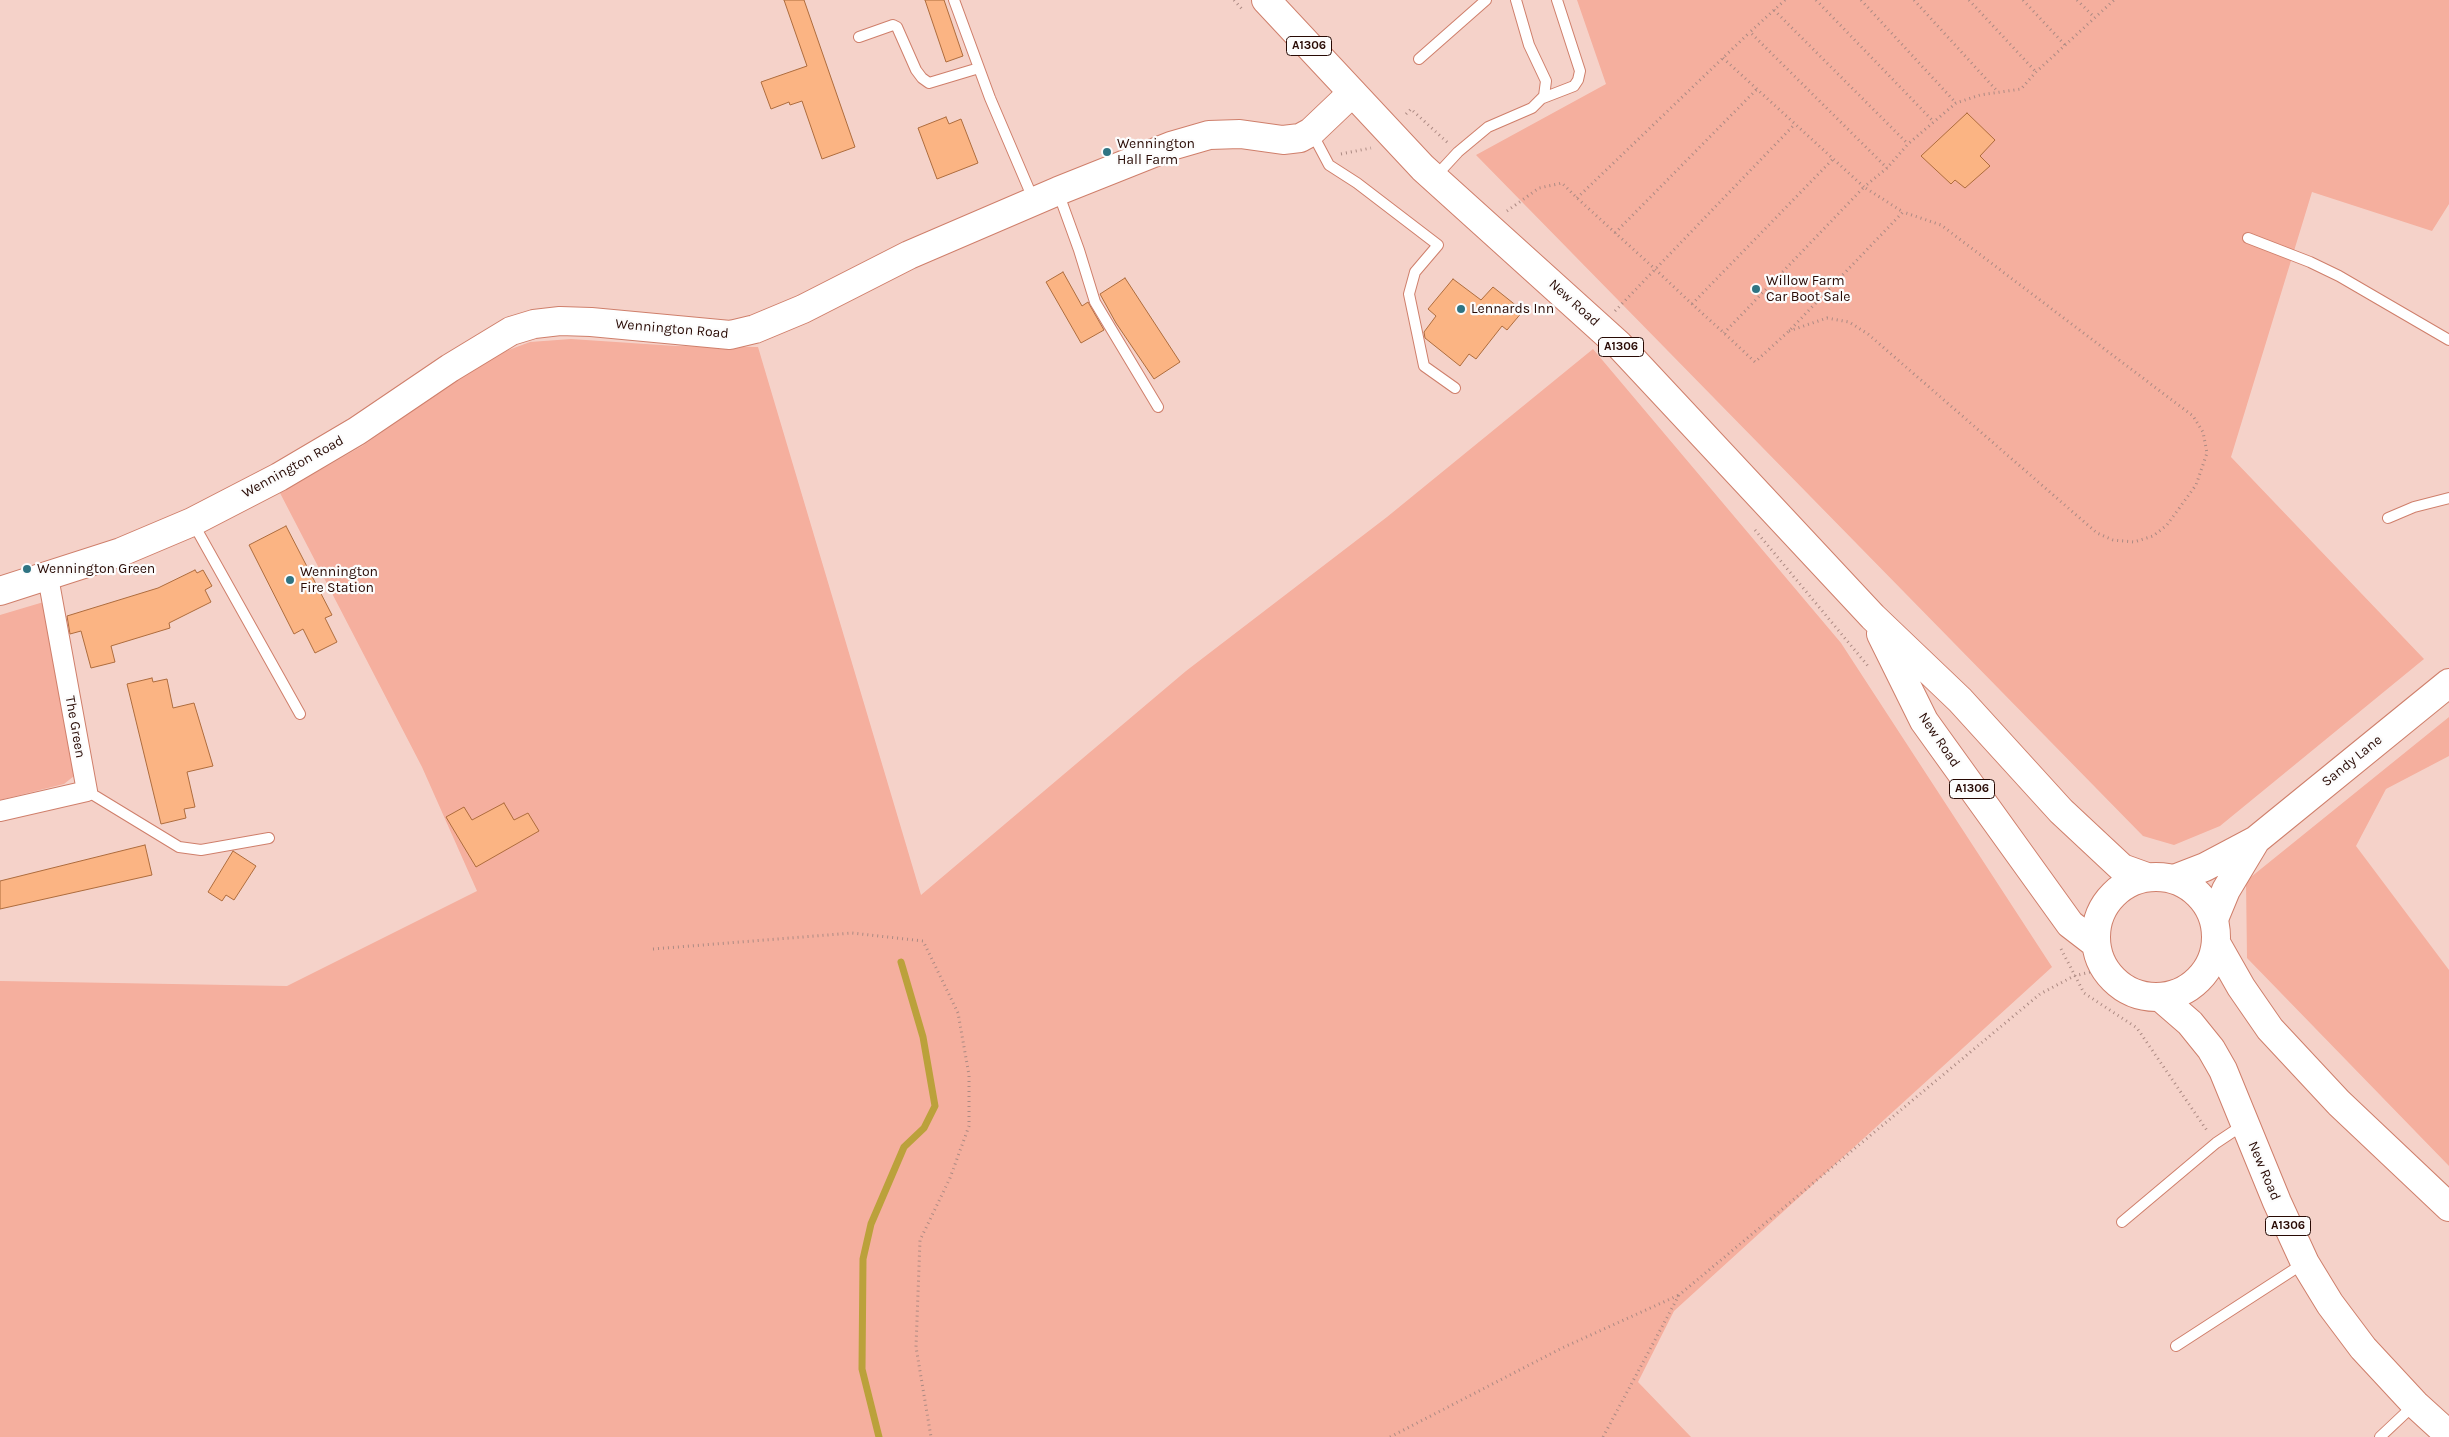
<!DOCTYPE html>
<html>
<head>
<meta charset="utf-8">
<style>
	body { margin:0 }
	canvas { display:block; background:#f5d2c9 }
</style>
</head>
<body>
<canvas width="2449" height="1437"></canvas>
<script>
const c = document.querySelector('canvas').getContext('2d');
c.lineJoin = 'round';
function paint(path, color) {
  c.fillStyle = color;
  c.fill(path, 'evenodd');
}
function poly(rows) {
  const path = new Path2D();
  for (const r of rows) {
    if (r.length === 3) {
      path.moveTo(r[0] + r[2], r[1]);
      path.arc(r[0], r[1], r[2], 0, 2 * Math.PI);
      continue;
    }
    path.moveTo(r[0], r[1]);
    for (let i = 2; i < r.length; i += 2) path.lineTo(r[i], r[i + 1]);
  }
  return path;
}
function stroke(path, color, width, dash) {
  c.strokeStyle = color;
  c.lineWidth = width;
  c.lineCap = dash ? 'butt' : 'round';
  c.setLineDash(dash || []);
  c.stroke(path);
}
function drawText(font, color, halo, rows, align = 'center') {
  c.font = font + ' Karla,sans-serif';
  c.lineWidth = 4.5;
  c.setLineDash([]);
  c.textBaseline = 'middle';
  c.strokeStyle = halo;
  c.fillStyle = color;
  for (const [text, x, y, turn = 0] of rows) {
    c.save();
    c.translate(x, y);
    c.rotate((+turn || 0) * Math.PI / 180);
    c.textAlign = isNaN(turn) ? turn : align;
    if (halo) c.strokeText(text, 0, 0);
    c.fillText(text, 0, 0);
    c.restore();
  }
}
const green = poly([
	[1577,0,2449,0,2449,204,2432,231,2312,192,2231,457,2424,659,2220,826,2174,845,2143,836,1476,155,1606,84],
	[571,339,676,346,758,347,921,895,1186,671,1387,517,1593,349,1841,643,2052,967,1674,1311,1638,1382,1691,1437,0,1437,0,981,287,986,477,891,422,767,280,493,362,446,463,376,498,354,530,342],
	[47,601,74,776,64,784,0,800,0,615],
	[2449,717,2449,756,2386,789,2356,846,2449,970,2449,1166,2247,958,2246,881]
]);
const stream = poly([
	[879,1437,862,1369,863,1259,871,1224,904,1147,924,1128,935,1106,923,1037,901,962]
]);
const building = poly([
	[784,0,804,0,855,147,822,159,802,101,790,105,789,102,771,109,761,82,807,66,784,0],
	[925,0,944,0,963,56,946,62,925,0],
	[1967,113,1995,140,1980,156,1990,166,1965,188,1955,180,1951,184,1921,156,1967,113],
	[946,117,949,124,961,119,978,163,937,179,918,128,946,117],
	[1063,272,1082,306,1088,302,1104,330,1081,343,1046,282,1063,272],
	[1125,278,1180,362,1154,379,1116,323,1100,294,1125,278],
	[1453,279,1481,300,1493,287,1523,311,1507,330,1502,326,1476,359,1469,354,1460,366,1425,338,1424,332,1436,316,1428,309,1453,279],
	[286,526,332,615,325,618,337,642,315,653,303,629,294,634,249,545,286,526],
	[195,570,197,573,203,570,212,586,205,590,211,602,169,623,170,628,111,646,115,662,91,668,81,631,70,634,67,616,158,588,195,570],
	[152,678,153,682,167,679,173,708,194,703,213,766,187,772,195,807,184,809,186,818,161,824,127,684,152,678],
	[504,803,514,820,528,813,539,831,476,867,446,817,464,807,472,820,504,803],
	[145,845,152,875,0,909,0,881,145,845],
	[233,851,256,866,234,900,226,895,222,901,208,892,233,851]
]);
const path = poly([
	[1234,0,1242,9],
	[1785,0,1750,32,1887,168],
	[1816,0,1933,121],
	[1861,0,1956,103],
	[1914,0,1998,92],
	[1969,0,2036,72],
	[2023,0,2065,45],
	[2077,0,2094,17],
	[1774,10,1908,144],
	[1723,58,1864,187,1887,168,1908,144,1956,103,1980,95,2021,89,2036,72,2114,0],
	[1406,114,1411,109,1448,143],
	[1341,154,1371,148],
	[1577,198,1750,32],
	[1507,211,1539,188,1562,183,1577,198,1656,270,1692,304,1724,333,1755,362,1789,331,1903,212,1864,187,1724,333],
	[1615,233,1757,89],
	[1692,304,1833,159],
	[1615,311,1795,124],
	[1789,331,1827,318,1849,322,1868,334,2097,533,2113,540,2134,542,2153,536,2167,525,2196,485,2207,453,2203,432,2193,416,1941,225,1903,212],
	[1755,530,1868,666],
	[653,949,852,933,923,941,958,1013,969,1075,969,1126,950,1178,920,1240,916,1347,931,1437],
	[2061,949,2084,993,2137,1028,2208,1132],
	[1390,1437,1562,1348,1679,1295],
	[1603,1437,1679,1295,2040,994,2074,976,2099,970]
]);
const lane = poly([
	[954,0,990,98,1034,201],
	[859,37,893,25,897,27,916,70,922,78,929,83,979,68],
	[1419,59,1486,0],
	[1543,98,1574,86,1578,80,1580,71,1557,0],
	[1312,133,1329,165,1357,183,1438,245,1415,272,1409,294,1424,366,1455,388],
	[1434,178,1458,152,1488,127,1532,108,1544,96,1546,81,1529,45,1516,0],
	[1058,192,1079,250,1095,302,1158,407],
	[2248,238,2310,262,2339,276,2449,340],
	[2388,518,2414,507,2449,498],
	[193,523,300,714],
	[87,791,179,847,201,850,269,838],
	[2122,1222,2216,1143,2243,1125],
	[2176,1346,2304,1263],
	[2380,1437,2414,1405]
]);
const street = poly([
	[0,811,87,791,48,577]
]);
const secondary = poly([
	[0,591,121,552,192,522,279,477,357,431,450,368,511,331,534,324,560,321,591,322,730,335,755,329,803,309,909,255,1058,191,1171,146,1209,135,1240,134,1283,140,1300,138,1311,132,1352,93],
	[2174,879,2205,867,2256,840,2449,683],
	[2214,919,2226,890,2256,840]
]);
const primary = poly([
	[1266,0,1423,168,1619,345,1873,617,1960,700,2061,811,2122,868,2147,877],
	[1881,634,1924,721,2070,924,2096,944],
	[2156,937,60],
	[2216,943,2241,987,2270,1029,2339,1103,2449,1207],
	[2160,997,2190,1023,2211,1049,2223,1070,2277,1202,2305,1263,2330,1304,2363,1348,2415,1404,2449,1435]
]);
const markers = [
	[1107,152,5,"#2f7483"],
	[1756,289,5,"#2f7483"],
	[1461,309,5,"#2f7483"],
	[27,569,5,"#2f7483"],
	[290,580,5,"#2f7483"]
];
const shields = [
	[1309,46,45],
	[1621,347,45],
	[1972,789,45],
	[2288,1226,45]
];
const shieldNames = [
	["A1306",1309,46],
	["A1306",1621,347],
	["A1306",1972,789],
	["A1306",2288,1226]
];
const poiNames = [
	["Wennington",1117,144],
	["Hall Farm",1117,160],
	["Willow Farm",1766,281],
	["Car Boot Sale",1766,297],
	["Lennards Inn",1471,309],
	["Wennington Green",37,569],
	["Wennington",300,572],
	["Fire Station",300,588]
];
const streetNames = [
	["New Road",1574,303,42],
	["Wennington Road",672,329,5],
	["Wennington Road",293,467,-29],
	["The Green",75,727,80],
	["New Road",1939,740,56],
	["Sandy Lane",2352,761,-39],
	["New Road",2264,1171,67]
];
paint(green, '#f5af9e');
stroke(stream, '#bba13b', 7);
paint(building, '#fbb483');
stroke(building, '#ae6c3d', 1);
stroke(lane, '#cf7f6b', 12);
stroke(street, '#cf7f6b', 22);
stroke(secondary, '#cf7f6b', 30);
stroke(primary, '#cf7f6b', 30);
stroke(path, '#ac8a83', 3, [1, 4]);
stroke(lane, '#fff', 10);
stroke(street, '#fff', 20);
stroke(secondary, '#fff', 28);
stroke(primary, '#fff', 28);
for (const [x, y, r, color] of markers) {
  const dot = new Path2D();
  dot.arc(x, y, r, 0, 2 * Math.PI);
  c.fillStyle = color;
  c.fill(dot);
  stroke(dot, '#fcfcfc', 2);
}
for (const [x, y, w] of shields) {
  const box = new Path2D();
  box.roundRect(x - w / 2, y - 9.5, w, 19, 4);
  c.fillStyle = '#fcfcfc';
  c.fill(box);
  stroke(box, '#280a04', 1);
}
drawText('bold 12px', '#280a04', null, shieldNames);
drawText('14px', '#280a04', '#fcfcfc', poiNames, 'left');
drawText('14px', '#280a04', '#fcfcfc', streetNames);
</script>
</body>
</html>
